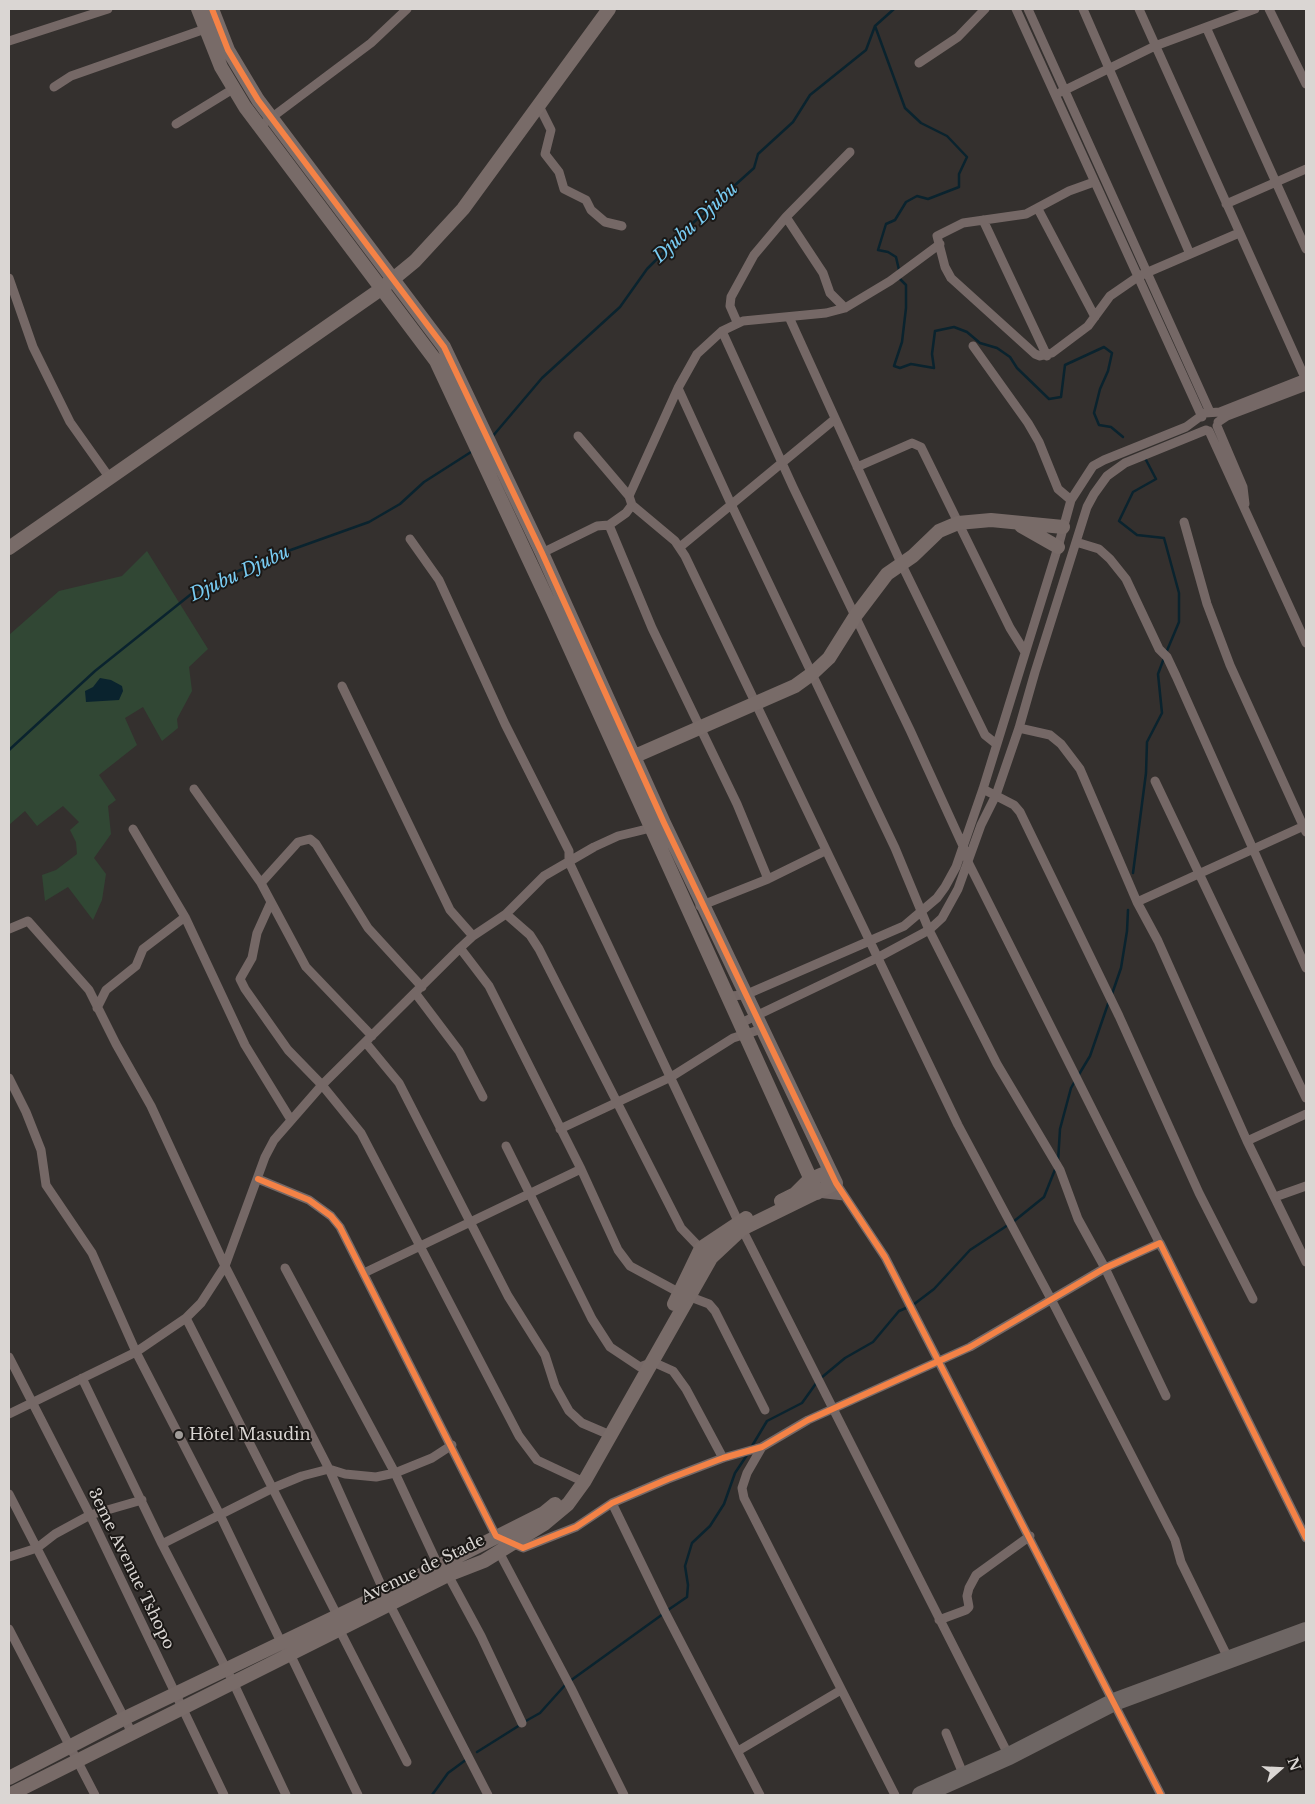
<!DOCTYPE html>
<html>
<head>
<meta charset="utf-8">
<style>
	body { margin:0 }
	#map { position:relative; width:1315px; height:1804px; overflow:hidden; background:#34302e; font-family:"Libre Baskerville",serif }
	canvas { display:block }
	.frame { position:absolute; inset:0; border:10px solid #dad6d3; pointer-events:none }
	.north { position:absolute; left:1255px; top:1744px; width:50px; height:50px; -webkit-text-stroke:4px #1b1816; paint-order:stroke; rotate:71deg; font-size:14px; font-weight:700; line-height:20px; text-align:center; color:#dad6d3 }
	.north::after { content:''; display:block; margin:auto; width:18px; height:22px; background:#dad6d3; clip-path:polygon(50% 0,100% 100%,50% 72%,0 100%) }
</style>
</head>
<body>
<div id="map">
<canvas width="1315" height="1804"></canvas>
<div class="frame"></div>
<div class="north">N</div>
</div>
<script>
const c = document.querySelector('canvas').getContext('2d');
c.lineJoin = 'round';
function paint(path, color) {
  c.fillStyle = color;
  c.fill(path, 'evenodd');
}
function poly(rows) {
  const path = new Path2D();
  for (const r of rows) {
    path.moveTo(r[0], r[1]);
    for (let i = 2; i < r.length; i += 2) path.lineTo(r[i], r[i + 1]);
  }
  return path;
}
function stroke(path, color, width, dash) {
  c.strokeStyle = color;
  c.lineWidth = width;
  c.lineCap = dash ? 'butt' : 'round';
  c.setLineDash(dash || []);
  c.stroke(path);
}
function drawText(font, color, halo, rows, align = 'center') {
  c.font = font + ' "Libre Baskerville",serif';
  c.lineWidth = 4;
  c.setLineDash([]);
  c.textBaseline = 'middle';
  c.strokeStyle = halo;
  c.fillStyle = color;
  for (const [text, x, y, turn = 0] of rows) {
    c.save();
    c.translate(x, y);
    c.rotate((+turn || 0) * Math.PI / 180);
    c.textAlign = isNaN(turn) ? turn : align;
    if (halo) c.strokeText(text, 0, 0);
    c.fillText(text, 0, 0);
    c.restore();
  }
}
const green = poly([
	[147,551,208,649,189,667,192,691,177,719,178,728,162,741,143,707,125,718,137,745,99,775,116,800,108,806,111,834,94,858,106,874,102,900,93,920,68,887,45,901,42,875,56,870,77,854,76,842,70,830,79,822,63,806,37,826,25,811,9,825,9,635,59,591,122,576]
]);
const water = poly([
	[100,678,111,680,122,686,123,691,119,700,86,702,85,691,93,687]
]);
const stream = poly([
	[875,26,905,108,921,123,947,136,967,157,959,174,959,187,928,199,917,196,906,202,895,220,886,224,878,250,888,252,896,257,899,270],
	[899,278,906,285,906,308,902,342,894,366,900,368,911,364,934,368,932,354,935,331,954,327,967,332,980,343,997,348,1010,357,1017,368,1049,399,1061,397,1065,365,1104,347,1112,353,1108,371,1100,389,1094,413,1099,425,1111,427,1123,437],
	[492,437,542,378,620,307,647,269,694,222,754,168,758,154,793,122,810,95,866,50,875,26,894,9],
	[1145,458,1156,479,1133,492,1119,521,1137,535,1164,538,1179,593,1179,622,1166,653],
	[9,750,95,671,195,591,260,561,369,522,400,504,424,482,471,452],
	[1133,873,1146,773,1147,742,1162,713,1158,674,1164,658],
	[1112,994,1121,968,1127,931,1128,910],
	[1078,1076,1090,1056,1109,1001],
	[1058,1162,1060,1129,1071,1088,1075,1081],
	[1013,1222,1044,1197,1056,1167],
	[821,1378,845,1358,873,1342,899,1311,913,1305,934,1289,970,1250,1008,1225],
	[752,1446,767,1421,802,1403,817,1382],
	[668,1610,687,1597,688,1585,685,1566,692,1543,710,1526,724,1504,735,1473,747,1455],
	[570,1681,663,1614],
	[524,1722,540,1713,566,1684],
	[477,1752,520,1725],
	[432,1795,448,1773,467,1759]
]);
const street = poly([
	[1016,9,1202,417],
	[1028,9,1210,412],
	[1083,9,1190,254],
	[1139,9,1306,380],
	[1269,9,1306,84],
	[1206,27,1306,249],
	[9,41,108,9],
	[919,63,958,37,985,9],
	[54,87,71,76,205,29],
	[1061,92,1155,46,1255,9],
	[539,106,551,130,545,154,559,172,564,189,586,200,591,210,605,222,622,226],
	[176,124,233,89],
	[259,127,371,43,407,9],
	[1094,182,1069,191,1026,214,963,223,937,236,945,267,951,278,1035,354,1040,356,1052,353,1088,326,1110,296,1139,276,1239,233],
	[1226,204,1306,169],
	[1038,209,1095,317],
	[786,217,823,273,830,293,845,308],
	[983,220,1047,356],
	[9,278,33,347,70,422,109,477],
	[789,317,901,563,985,735,995,743],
	[737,322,730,306,731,297,754,255,786,217,850,152],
	[722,331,793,487,910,730,963,846,969,864,1162,1248],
	[973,346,1028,423,1039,442,1058,489,1071,500],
	[678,388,731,504,895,848,929,930,997,1064,1060,1170,1078,1219,1105,1268,1166,1396],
	[1218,422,1227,416,1306,386],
	[1217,426,1243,487,1245,504],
	[1209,431,1306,643],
	[578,436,629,496],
	[857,467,912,443,921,447,1010,628,1025,652],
	[632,505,675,541,685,556,958,1125,1051,1299,1175,1540,1181,1562,1229,1660],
	[1184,522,1207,604,1230,665,1306,832],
	[609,525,652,628,737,804,768,879],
	[410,539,439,580,505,724,569,851,569,862,738,1221,1009,1756],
	[1076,542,1099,549,1110,559,1126,579,1159,649,1167,657,1176,676,1306,968],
	[680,547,835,419],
	[542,553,597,526,609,525,626,513,632,505,629,496,678,388,697,354,722,331,743,321,826,313,845,308,890,281,940,244],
	[342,686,450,910,473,936],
	[1019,728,1050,735,1061,744,1080,769,1137,902,1158,941,1247,1141,1306,1262],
	[1155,781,1306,1098],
	[194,789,261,883,306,967,372,1036],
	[983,789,1014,805,1020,812,1119,1016,1199,1193,1253,1299],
	[133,829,185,917,245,1045,291,1120],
	[261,883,298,842,310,839,316,844,368,928,422,987],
	[271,902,257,933,252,958,240,979,245,989,288,1050,322,1085,361,1133,519,1436,537,1460,584,1482],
	[1137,902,1306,825],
	[700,906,768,879,825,851],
	[506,914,530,935,539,949,681,1228,704,1252],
	[9,929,28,921,89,990,116,1044,151,1106,225,1266,329,1469,390,1605,488,1795],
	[460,948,489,986,581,1169,618,1250,630,1266,680,1293,709,1304,715,1311,765,1410],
	[416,994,459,1051,483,1097],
	[729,996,745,995,904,926,937,898,945,887,956,867,983,789,1058,547,1071,500,1093,466,1104,460,1186,427,1205,413,1220,412,1306,378],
	[97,1008,106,990,136,966,143,949,185,917],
	[741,1023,877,958,929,930,942,918,958,889,981,825,996,795,1019,728,1035,672,1087,507,1094,494,1107,476,1125,463,1206,430],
	[366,1043,399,1083,508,1296,545,1355,555,1386,569,1411,582,1423,610,1435],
	[9,1078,26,1112,41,1150,46,1185,92,1253,136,1352,220,1515,281,1642,290,1654,358,1795],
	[560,1129,671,1077,733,1038,762,1029],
	[1247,1141,1306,1114],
	[506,1146,592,1319,610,1347,640,1367,653,1362,673,1371,686,1389,723,1458],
	[258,1179,309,1200,331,1216,340,1227,496,1536,523,1548,576,1527,612,1503,668,1479,723,1458,762,1447,808,1420,970,1347,1105,1268,1160,1243,1306,1538],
	[836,1183,885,1257,1161,1795],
	[817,1193,844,1196],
	[1275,1197,1306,1186],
	[285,1268,395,1473,438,1565,448,1575,481,1636,522,1723],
	[364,1273,581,1169],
	[186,1318,337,1615,339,1629,407,1762],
	[9,1357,90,1515,224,1795],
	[82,1378,162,1544,233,1682,286,1795],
	[9,1414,136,1352,186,1318,201,1303,225,1266,265,1157,274,1140,322,1085,460,948,473,936,506,914,544,876,594,847,618,836,655,827],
	[762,1447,747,1473,742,1488,744,1498,895,1795],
	[9,1494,132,1733],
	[612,1503,665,1612,760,1795],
	[162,1544,273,1488,302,1476,329,1469,345,1474,376,1477,395,1473,432,1458,452,1445],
	[499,1552,571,1688,624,1795],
	[9,1557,37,1548,55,1534,90,1515,142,1500],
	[939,1620,966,1610,969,1607,967,1596,969,1588,976,1575,1030,1536],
	[9,1629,95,1795],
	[946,1733,964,1776],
	[738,1751,841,1690]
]);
const secondary = poly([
	[198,9,221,67,245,107,436,361,552,609,817,1193],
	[1021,526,1058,547],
	[9,548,381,289,415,261,463,209,609,9],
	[626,760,795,686,813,673,829,658,856,615,887,574,913,556,939,531,958,523,991,520,1063,527],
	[781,1201,795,1194,809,1180,830,1171],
	[674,1304,701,1248,746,1218],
	[9,1778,125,1718,385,1593,544,1513,555,1504],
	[9,1795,448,1575,484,1561,544,1524,568,1504,584,1482,711,1258,742,1229,836,1183,664,823,542,553,444,347,258,100,228,50,212,9]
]);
const highway = poly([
	[921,1795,1009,1756,1114,1702,1306,1631]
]);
const cycleway = poly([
	[212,9,228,50,258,100,444,347,542,553,664,823,836,1183,885,1257,1161,1795],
	[258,1179,309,1200,331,1216,340,1227,496,1536,523,1548,576,1527,612,1503,668,1479,723,1458,762,1447,808,1420,970,1347,1105,1268,1160,1243,1306,1538]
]);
const markers = [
	[179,1435,5,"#a09c99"]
];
const poiNames = [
	["Hôtel Masudin",189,1435]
];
const streetNames = [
	["3eme Avenue Tshopo",131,1569,64],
	["Avenue de Stade",423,1569,-26]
];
const waterNames = [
	["Djubu Djubu",696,223,-43],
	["Djubu Djubu",240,574,-25]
];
paint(green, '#314734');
paint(water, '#0a232e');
stroke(stream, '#0a232e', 2.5);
stroke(street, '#756866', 9);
stroke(secondary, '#786b68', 14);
stroke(highway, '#6e6664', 18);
stroke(cycleway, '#f48246', 6);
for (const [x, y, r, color] of markers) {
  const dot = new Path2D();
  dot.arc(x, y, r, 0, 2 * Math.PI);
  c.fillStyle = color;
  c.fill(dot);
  stroke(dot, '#1b1816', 2);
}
drawText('16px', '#dad6d3', '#1b1816', poiNames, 'left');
drawText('16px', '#dad6d3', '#1b1816', streetNames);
drawText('italic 18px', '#78cbf2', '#1b1816', waterNames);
</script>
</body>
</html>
